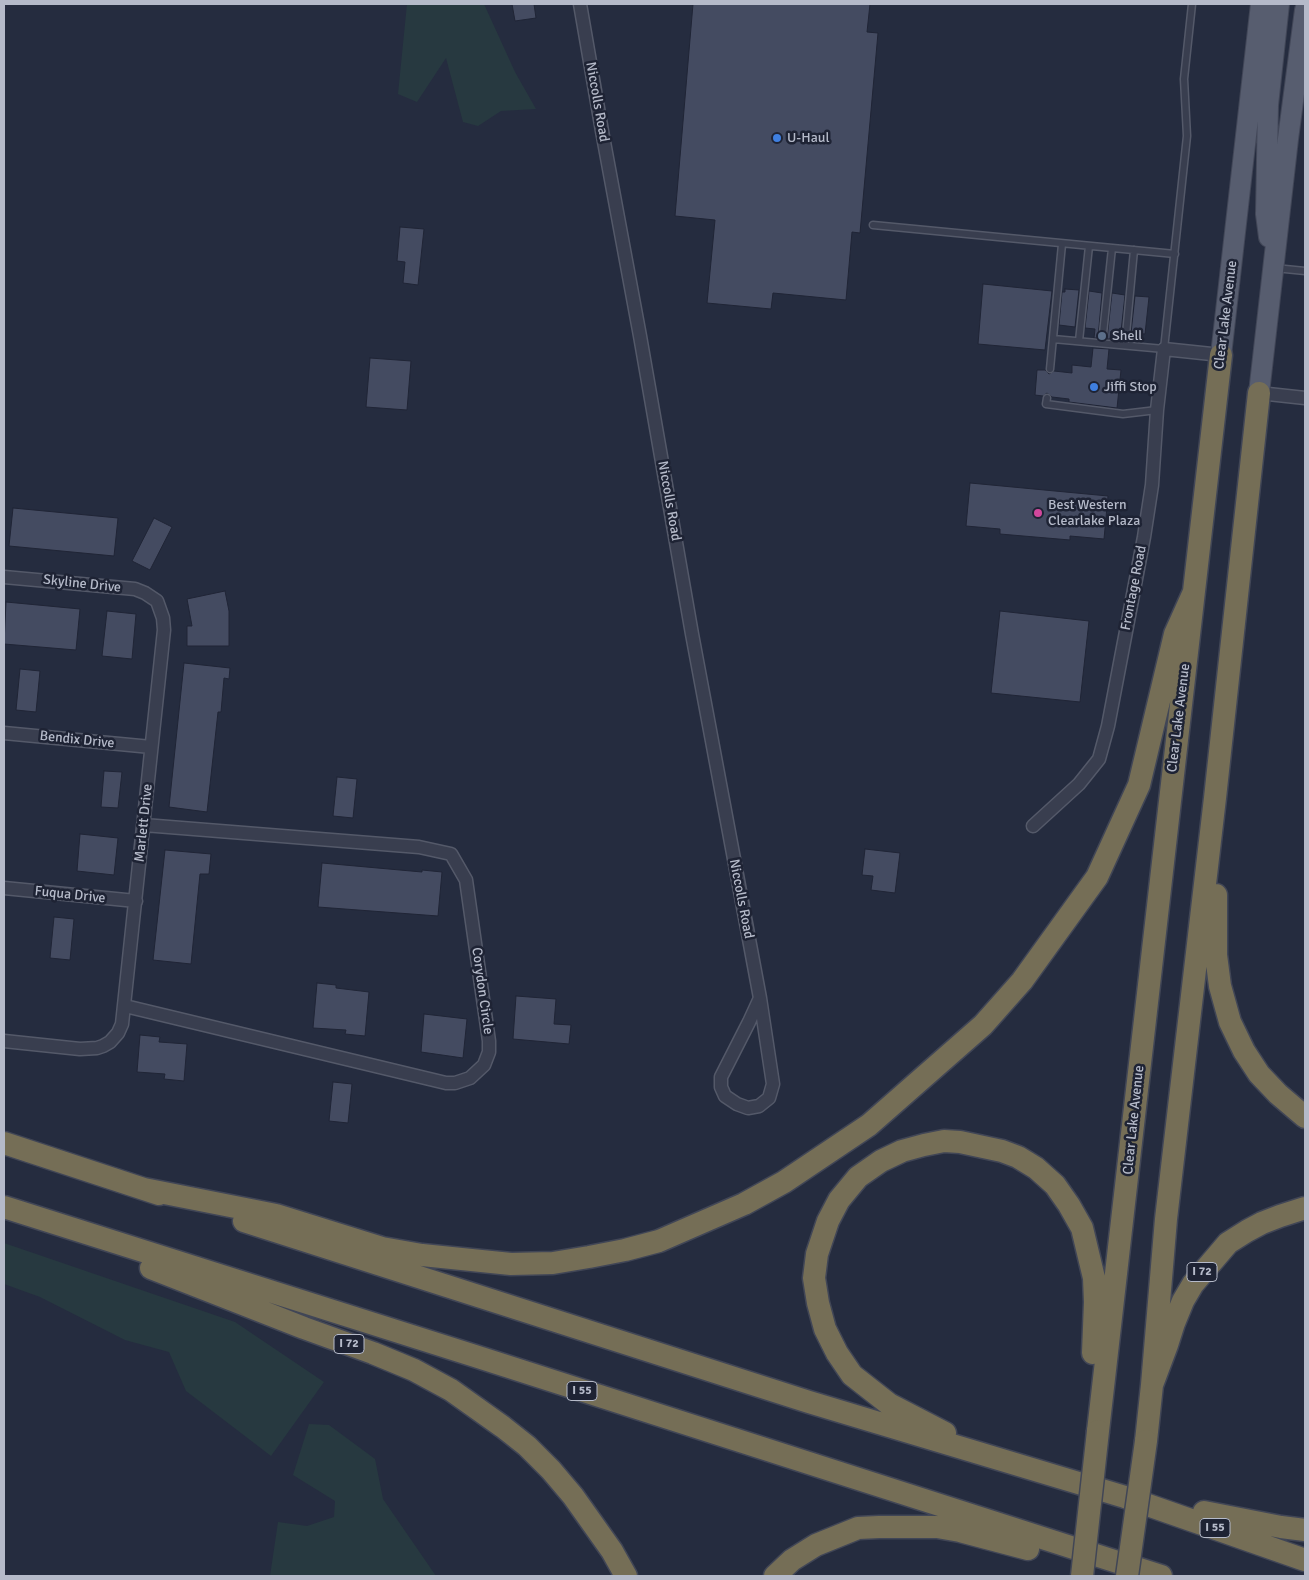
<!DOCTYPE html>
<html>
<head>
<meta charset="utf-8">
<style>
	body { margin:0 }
	#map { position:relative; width:1309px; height:1580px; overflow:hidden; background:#252c3f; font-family:Signika,sans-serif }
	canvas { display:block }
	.frame { position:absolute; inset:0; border:5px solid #b5bac9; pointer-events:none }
</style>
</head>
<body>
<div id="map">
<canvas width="1309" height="1580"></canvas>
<div class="frame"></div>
</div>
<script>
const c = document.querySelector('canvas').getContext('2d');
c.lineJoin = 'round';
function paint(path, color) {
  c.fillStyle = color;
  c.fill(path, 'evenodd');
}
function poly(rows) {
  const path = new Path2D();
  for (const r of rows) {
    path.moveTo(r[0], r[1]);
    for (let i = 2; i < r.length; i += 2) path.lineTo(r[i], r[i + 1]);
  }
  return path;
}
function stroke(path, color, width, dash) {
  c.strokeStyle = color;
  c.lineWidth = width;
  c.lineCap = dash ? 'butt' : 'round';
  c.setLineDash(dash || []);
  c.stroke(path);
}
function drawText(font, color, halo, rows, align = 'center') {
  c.font = font + ' Signika,sans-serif';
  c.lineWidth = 5;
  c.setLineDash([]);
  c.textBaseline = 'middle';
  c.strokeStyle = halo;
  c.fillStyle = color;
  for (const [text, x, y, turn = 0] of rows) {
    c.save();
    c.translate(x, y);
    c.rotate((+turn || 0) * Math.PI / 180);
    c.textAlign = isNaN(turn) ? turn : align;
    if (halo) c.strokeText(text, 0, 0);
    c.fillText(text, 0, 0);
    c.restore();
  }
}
const green = poly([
	[407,4,484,4,515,72,536,109,501,111,478,126,463,122,446,58,417,102,398,94],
	[4,1243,235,1322,324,1382,271,1456,186,1391,169,1352,125,1340,40,1297,4,1284],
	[309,1424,329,1425,375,1459,383,1499,436,1576,270,1576,278,1522,307,1526,334,1517,335,1501,293,1475]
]);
const building = poly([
	[512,4,534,4,536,18,515,21,512,4],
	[693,4,870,4,867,32,878,33,860,233,852,232,846,300,773,293,771,309,707,303,715,220,675,216,693,4],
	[400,227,424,229,418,285,403,283,405,262,397,261,400,227],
	[983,284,1052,291,1045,350,978,344,983,284],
	[1065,289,1079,290,1075,327,1059,325,1062,292,1065,292,1065,289],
	[1089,291,1102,293,1098,338,1094,338,1095,329,1085,328,1089,291],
	[1112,293,1125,295,1121,332,1111,331,1110,339,1107,339,1112,293],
	[1135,296,1149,297,1145,334,1131,333,1135,296],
	[1093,348,1109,349,1107,369,1121,370,1117,408,1069,402,1069,399,1052,397,1047,393,1043,396,1035,395,1037,370,1045,370,1049,374,1054,371,1072,373,1072,365,1091,367,1093,348],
	[370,358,411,361,407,410,366,407,370,358],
	[970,483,1108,496,1104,539,1070,536,1070,540,1000,534,1000,529,966,526,970,483],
	[13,508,118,518,114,556,9,546,13,508],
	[154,518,172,527,150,570,132,561,154,518],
	[225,591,229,611,229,646,187,646,187,626,192,626,187,599,225,591],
	[6,602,80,609,76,650,4,644,6,602],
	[107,611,136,614,132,659,102,656,107,611],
	[1000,611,1089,621,1080,702,991,693,1000,611],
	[184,663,230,668,229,679,224,678,221,712,218,712,207,812,169,807,184,663],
	[20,669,40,671,36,712,16,710,20,669],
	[104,771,122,772,118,808,101,807,104,771],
	[337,777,357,779,353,818,333,816,337,777],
	[80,834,118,838,114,875,77,871,80,834],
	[865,849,900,853,895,893,871,890,873,876,862,875,865,849],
	[165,850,211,854,209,874,200,874,191,964,153,960,165,850],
	[322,863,422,872,422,870,442,872,438,916,318,907,322,863],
	[54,917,74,919,70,960,50,958,54,917],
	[317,983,336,985,336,988,369,992,365,1036,345,1034,346,1030,313,1028,317,983],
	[516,996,556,999,554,1024,571,1025,569,1044,513,1039,516,996],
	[424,1014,467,1019,463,1058,421,1052,424,1014],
	[140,1035,160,1037,159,1042,187,1044,184,1081,164,1079,165,1074,137,1072,140,1035],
	[333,1082,352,1084,348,1123,329,1121,333,1082]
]);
const lane = poly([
	[873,225,1175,254],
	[1275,268,1305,271],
	[1053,339,1164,349,1187,136,1184,79,1192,4],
	[1079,341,1089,246],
	[1102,343,1112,248],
	[1125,345,1134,250],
	[1050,369,1062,244],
	[1047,398,1046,404,1123,414,1157,410]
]);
const street = poly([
	[580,4,602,131,640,336,692,634,760,998,773,1084,769,1098,759,1106,748,1108,737,1104,725,1096,721,1087,721,1077,749,1022,760,998],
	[1259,393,1305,398],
	[4,577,135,589,145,593,157,601,163,618,164,630,122,1024,118,1033,110,1042,103,1046,97,1048,80,1049,4,1041],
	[4,733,151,747],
	[1033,826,1079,784,1099,759,1108,726,1144,537,1152,485,1157,410,1164,349,1221,355],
	[4,888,136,901],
	[125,1006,446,1083,455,1083,470,1078,484,1065,489,1052,489,1041,466,880,451,854,419,847,144,825]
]);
const primary = poly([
	[1269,237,1266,214,1268,105,1279,4],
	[1221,355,1261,4],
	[1259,393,1288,139,1305,10]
]);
const highway = poly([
	[1216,895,1216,955,1220,986,1230,1022,1244,1051,1259,1074,1278,1094,1305,1117],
	[4,1143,159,1194],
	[144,1189,276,1215,382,1248,422,1255,511,1264,553,1263,589,1257,625,1250,659,1241,744,1204,784,1182,869,1125,983,1025,1022,981,1097,877,1139,785,1175,634,1193,594],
	[4,1207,475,1356,1161,1576],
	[244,1221,809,1402,1125,1497,1305,1560],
	[151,1268,304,1328,373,1353,414,1370,451,1390,503,1427,527,1446,551,1470,573,1496,612,1551,626,1576],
	[1152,1385,1166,1219,1215,798,1259,393],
	[1098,1431,1221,355],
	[945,1433,889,1404,852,1375,837,1353,825,1329,818,1303,814,1278,817,1254,828,1221,839,1200,858,1177,881,1161,902,1151,924,1145,944,1141,960,1142,1002,1151,1018,1157,1036,1168,1055,1185,1069,1205,1082,1228,1094,1278,1095,1302,1093,1353],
	[1146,1441,1152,1385,1167,1345,1174,1323,1183,1301,1193,1284,1228,1243,1247,1231,1262,1223,1280,1216,1305,1208],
	[1204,1512,1281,1527,1305,1530],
	[775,1576,792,1560,816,1545,858,1528,879,1527,937,1527,960,1531,1028,1549]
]);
const highwayBridge = poly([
	[1082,1576,1098,1431],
	[1127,1576,1146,1441]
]);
const markers = [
	[777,138,5,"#3f7fe0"],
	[1102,336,5,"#5c6f8a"],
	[1094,387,5,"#3f7fe0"],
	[1038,513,5,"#d1479c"]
];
const shields = [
	[1202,1272,30],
	[349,1344,30],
	[582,1391,30],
	[1215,1528,30]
];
const shieldNames = [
	["I 72",1202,1272],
	["I 72",349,1344],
	["I 55",582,1391],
	["I 55",1215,1528]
];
const streetNames = [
	["Niccolls Road",597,102,80],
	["Clear Lake Avenue",1226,315,-83],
	["Niccolls Road",669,501,80],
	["Skyline Drive",82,584,6],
	["Frontage Road",1134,588,-79],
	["Clear Lake Avenue",1179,718,-83],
	["Bendix Drive",77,740,6],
	["Marlett Drive",144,823,-84],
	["Fuqua Drive",70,895,6],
	["Niccolls Road",741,899,79],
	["Corydon Circle",482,991,82],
	["Clear Lake Avenue",1134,1120,-84]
];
const poiNames = [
	["U-Haul",787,138],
	["Shell",1112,336],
	["Jiffi Stop",1104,387],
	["Best Western",1048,505],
	["Clearlake Plaza",1048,521]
];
paint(green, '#273940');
paint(building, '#444b61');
stroke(building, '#202536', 1);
stroke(lane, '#545969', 9);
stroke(street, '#545969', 15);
stroke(primary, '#424758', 22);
stroke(highway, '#414656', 25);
stroke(lane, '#393e4f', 6);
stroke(street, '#393e4f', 12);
stroke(primary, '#575d6f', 20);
stroke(highway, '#756e56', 22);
stroke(highwayBridge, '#414656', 25, []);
stroke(highwayBridge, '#756e56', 22);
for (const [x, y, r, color] of markers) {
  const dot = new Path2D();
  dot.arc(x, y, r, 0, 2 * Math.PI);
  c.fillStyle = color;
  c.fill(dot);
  stroke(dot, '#1e2334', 2);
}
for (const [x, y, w] of shields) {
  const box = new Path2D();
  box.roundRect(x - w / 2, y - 9.5, w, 19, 4);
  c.fillStyle = '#1e2334';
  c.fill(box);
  stroke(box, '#b5bac9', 1);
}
drawText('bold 12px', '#b5bac9', null, shieldNames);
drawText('14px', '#b5bac9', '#1e2334', streetNames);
drawText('14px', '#b5bac9', '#1e2334', poiNames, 'left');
</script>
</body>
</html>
